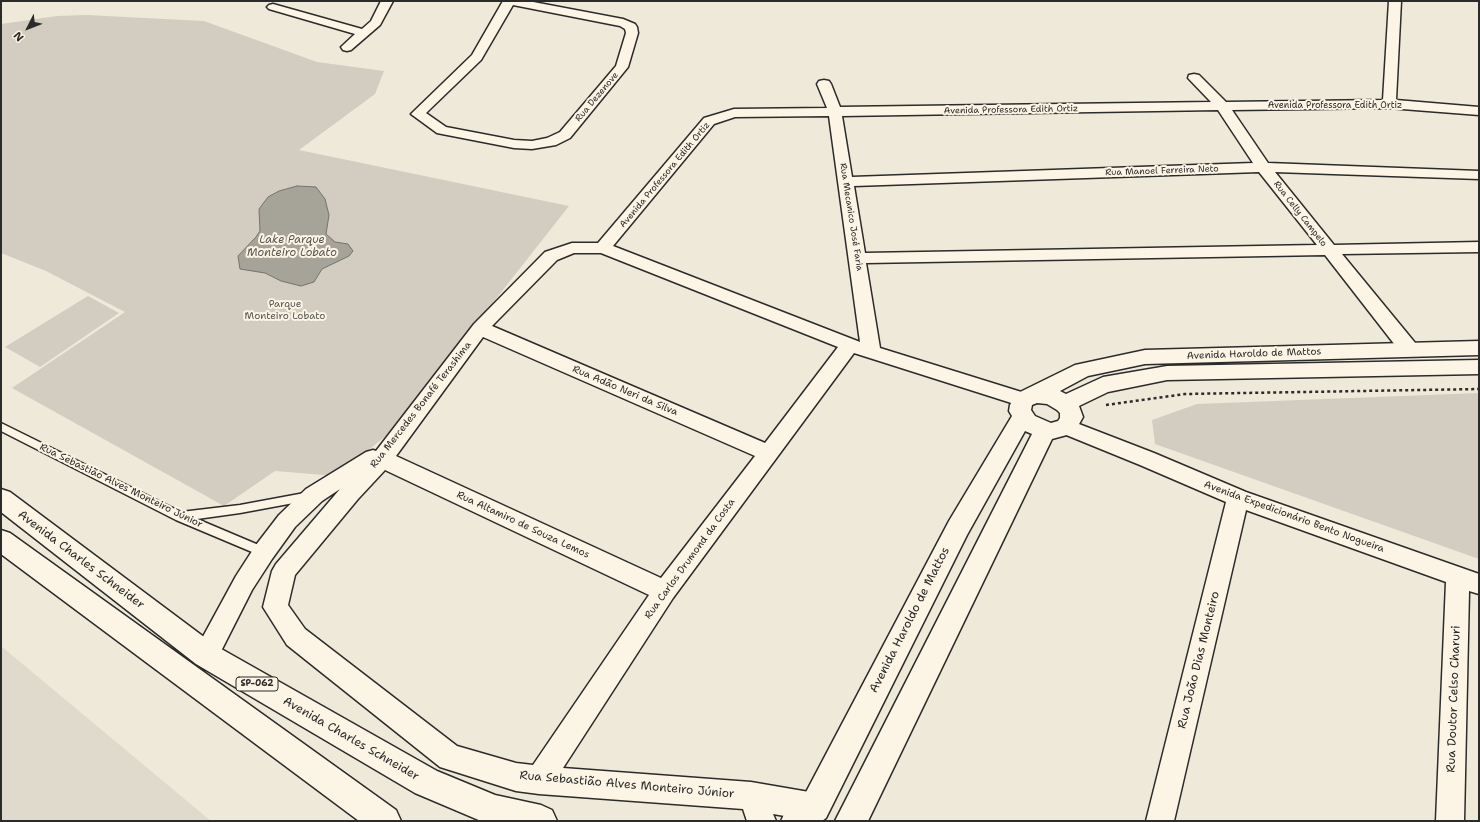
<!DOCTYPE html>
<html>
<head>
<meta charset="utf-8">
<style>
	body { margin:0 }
	#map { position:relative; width:1480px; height:822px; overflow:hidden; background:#efe9da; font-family:"Shantell Sans",sans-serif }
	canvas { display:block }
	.frame { position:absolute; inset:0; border:2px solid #2b2b2b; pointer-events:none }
	.north { position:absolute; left:8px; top:8px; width:40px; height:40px; -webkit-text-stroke:3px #fcf5e5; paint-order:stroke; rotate:228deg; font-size:11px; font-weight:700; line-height:16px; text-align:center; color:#2b2b2b }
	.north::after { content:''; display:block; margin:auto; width:14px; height:18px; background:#2b2b2b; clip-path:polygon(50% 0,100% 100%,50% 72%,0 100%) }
</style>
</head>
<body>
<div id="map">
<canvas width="1480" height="822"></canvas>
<div class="frame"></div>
<div class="north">N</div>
</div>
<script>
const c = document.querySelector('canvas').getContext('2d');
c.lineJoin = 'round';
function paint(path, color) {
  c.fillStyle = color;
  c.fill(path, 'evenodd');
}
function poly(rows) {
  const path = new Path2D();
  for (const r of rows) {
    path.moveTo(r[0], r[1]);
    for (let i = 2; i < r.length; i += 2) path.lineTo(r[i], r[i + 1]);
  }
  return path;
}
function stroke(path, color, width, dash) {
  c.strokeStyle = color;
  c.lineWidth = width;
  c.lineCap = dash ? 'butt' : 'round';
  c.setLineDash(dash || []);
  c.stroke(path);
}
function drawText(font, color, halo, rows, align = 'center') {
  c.font = font + ' "Shantell Sans",sans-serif';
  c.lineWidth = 4;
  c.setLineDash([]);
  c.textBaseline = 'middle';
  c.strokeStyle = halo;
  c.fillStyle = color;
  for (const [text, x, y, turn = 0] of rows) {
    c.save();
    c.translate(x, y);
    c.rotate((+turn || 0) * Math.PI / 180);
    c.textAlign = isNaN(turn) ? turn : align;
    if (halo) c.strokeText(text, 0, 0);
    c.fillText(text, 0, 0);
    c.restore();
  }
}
const built = poly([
	[1,646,211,821,1,821]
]);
const green = poly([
	[87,15,204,21,317,62,384,71,375,94,299,150,569,206,392,431,336,476,275,471,224,506,12,388,125,312,46,271,1,253,1,24,57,16],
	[88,296,119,313,40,367,5,347],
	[1479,393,1479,559,1155,444,1152,420,1197,404]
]);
const water = poly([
	[297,186,316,187,325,199,329,215,326,234,335,242,348,244,353,251,349,256,322,269,314,282,301,286,281,281,265,273,240,269,238,256,256,237,260,231,259,209,268,197,279,191,297,186]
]);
const path = poly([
	[1106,405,1185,394,1479,389]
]);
const lane = poly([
	[1,423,181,512,240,505,310,492,314,493,315,496,314,499,310,500,240,513,197,519,268,549,270,552,268,555,264,557,176,520,1,431,1,423]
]);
const street = poly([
	[381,1,393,1,380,25,351,50,347,51,343,50,341,47,355,34,269,9,267,7,269,5,273,4,362,29,371,21,381,1],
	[503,1,528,1,623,19,635,24,637,27,638,33,628,67,570,138,556,145,532,149,514,148,442,134,437,133,411,114,472,55,503,1],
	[513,5,620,26,625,29,626,33,616,66,560,132,547,138,532,141,514,140,446,127,426,113,481,60,513,5],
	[1389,1,1401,1,1396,100,1479,107,1479,115,1389,108,1232,110,1268,163,1479,171,1479,179,1275,172,1334,245,1479,242,1479,252,1342,254,1416,344,1418,349,1416,354,1409,355,1402,354,1325,255,866,263,880,348,1031,395,1034,400,1031,405,1024,407,854,353,673,598,563,768,751,782,815,793,825,797,829,807,825,817,814,821,773,814,776,821,747,821,743,809,539,794,516,791,440,767,287,645,263,607,272,571,276,564,340,489,322,501,295,527,272,559,252,590,215,663,206,667,197,663,193,655,236,576,256,545,279,515,306,489,366,452,373,450,376,451,474,324,545,252,572,243,598,243,704,118,734,109,827,108,817,84,819,81,824,80,829,81,831,84,840,107,1211,102,1188,78,1189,75,1194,74,1199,75,1226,102,1383,100,1389,1],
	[1218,110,1253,163,852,177,842,116,1218,110],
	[829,116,860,342,613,246,714,124,735,117,829,116],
	[1259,172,1317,245,865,253,854,186,1259,172],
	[574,253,601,253,838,347,765,443,492,326,557,260,574,253],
	[483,337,755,456,661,578,396,456,483,337],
	[385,470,649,595,533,765,516,763,457,746,305,629,288,605,295,575,358,499,385,470],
	[1066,419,1154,453,1246,492,1479,574,1479,594,1469,591,1464,821,1436,821,1446,582,1246,510,1174,821,1146,821,1226,502,1140,465,1059,432,1056,427,1059,422,1066,419]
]);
const secondary = poly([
	[1479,341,1479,355,1145,364,1088,376,1060,391,1066,394,1103,377,1167,366,1479,360,1479,374,1167,380,1108,392,1079,406,1083,417,1074,433,1052,439,868,821,835,821,1032,434,1025,431,967,535,826,818,822,821,781,821,786,810,804,796,949,521,1012,416,1009,411,1010,405,1016,394,1075,365,1145,350,1479,341],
	[1037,403,1047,404,1057,410,1060,413,1060,418,1058,421,1051,423,1035,416,1031,410,1032,405,1037,403]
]);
const primary = poly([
	[1,489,10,492,216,646,437,771,495,795,541,805,552,810,557,821,481,821,415,793,196,664,1,512,1,489],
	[1,530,10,533,396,810,401,821,359,821,1,554,1,530]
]);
const farStreetnames = [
	["Rua Dezenove",597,97,-50],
	["Avenida Professora Edith Ortiz",1335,106],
	["Avenida Professora Edith Ortiz",1011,110,-1],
	["Rua Manoel Ferreira Neto",1162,171,-2],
	["Avenida Professora Edith Ortiz",665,175,-50],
	["Rua Celly Campelo",1300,214,52],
	["Rua Mecanico José Faria",851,217,81]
];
const shields = [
	[257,684,42]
];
const shieldNames = [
	["SP-062",257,684]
];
const parkNames = [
	["Parque",285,304],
	["Monteiro Lobato",285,316]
];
const streetNames = [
	["Avenida Haroldo de Mattos",1254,354,-2],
	["Rua Adão Neri da Silva",625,391,23],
	["Rua Mercedes Bonafé Terashima",421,405,-52],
	["Rua Sebastião Alves Monteiro Júnior",121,486,26],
	["Avenida Expedicionário Bento Nogueira",1294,517,20],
	["Rua Altamiro de Souza Lemos",523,525,25],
	["Rua Carlos Drumond da Costa",690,559,-54]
];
const waterNames = [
	["Lake Parque",292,240],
	["Monteiro Lobato",292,253]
];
const nearStreetnames = [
	["Avenida Charles Schneider",81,560,37],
	["Avenida Haroldo de Mattos",910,620,-63],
	["Rua João Dias Monteiro",1199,660,-76],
	["Rua Doutor Celso Charuri",1454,699,-88],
	["Avenida Charles Schneider",351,739,30],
	["Rua Sebastião Alves Monteiro Júnior",627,785,5]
];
paint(built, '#e0dacc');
paint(green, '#d2cdc0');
paint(water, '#a6a399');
stroke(water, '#75736d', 1);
stroke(lane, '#2b2b2b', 3);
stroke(street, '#2b2b2b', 3);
stroke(secondary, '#2b2b2b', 3);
stroke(primary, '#2b2b2b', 3);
stroke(path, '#2b2b2b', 2.5, [3, 3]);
paint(lane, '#fcf5e5');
paint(street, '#fcf5e5');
paint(secondary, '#fcf5e5');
paint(primary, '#fcf5e5');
drawText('9px', '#2b2b2b', '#fcf5e5', farStreetnames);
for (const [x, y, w] of shields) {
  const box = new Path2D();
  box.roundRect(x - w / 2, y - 7, w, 14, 3);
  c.fillStyle = '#fcf5e5';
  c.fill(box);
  stroke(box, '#2b2b2b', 1);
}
drawText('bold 9px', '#2b2b2b', null, shieldNames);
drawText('10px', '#555450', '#fcf5e5', parkNames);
drawText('10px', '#2b2b2b', '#fcf5e5', streetNames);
drawText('italic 11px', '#565552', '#fcf5e5', waterNames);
drawText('12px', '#2b2b2b', '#fcf5e5', nearStreetnames);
</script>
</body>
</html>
